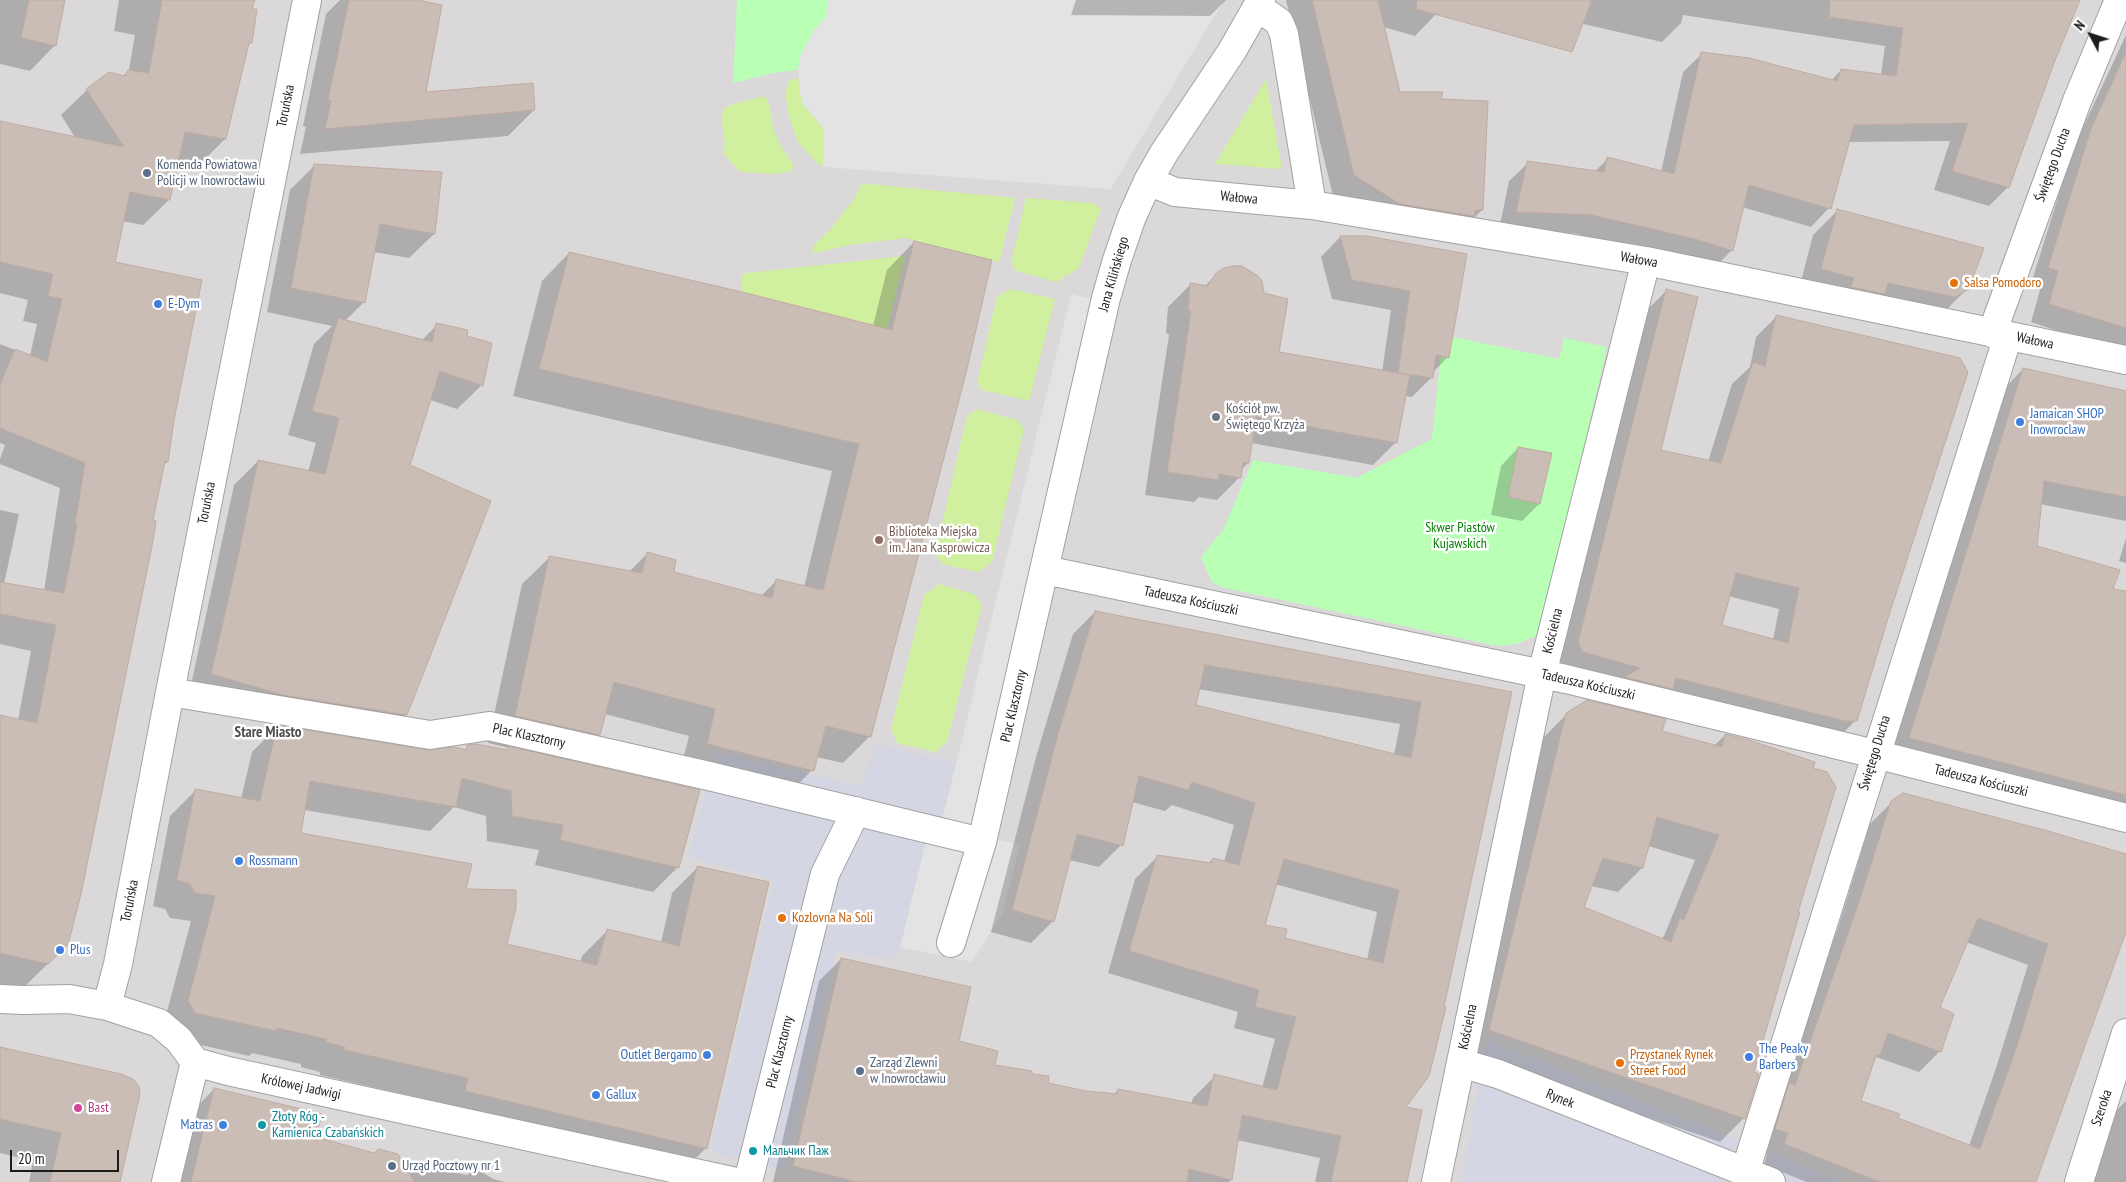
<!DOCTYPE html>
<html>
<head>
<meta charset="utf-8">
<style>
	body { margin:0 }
	#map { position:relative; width:2126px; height:1182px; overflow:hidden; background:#eee8e0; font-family:"PT Sans Narrow",sans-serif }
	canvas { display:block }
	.north { position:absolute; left:2066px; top:10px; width:50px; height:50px; -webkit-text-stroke:4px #fff; paint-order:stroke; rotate:310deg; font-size:14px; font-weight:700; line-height:20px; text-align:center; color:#1b1b1b }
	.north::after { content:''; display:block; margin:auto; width:18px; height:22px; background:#1b1b1b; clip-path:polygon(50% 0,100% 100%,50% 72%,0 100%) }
	.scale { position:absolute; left:10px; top:1150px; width:109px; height:22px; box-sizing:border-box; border:2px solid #1b1b1b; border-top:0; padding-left:6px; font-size:15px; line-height:18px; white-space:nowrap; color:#1b1b1b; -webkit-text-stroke:4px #fff; paint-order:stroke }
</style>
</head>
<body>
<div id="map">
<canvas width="2126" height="1182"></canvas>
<div class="north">N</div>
<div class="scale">20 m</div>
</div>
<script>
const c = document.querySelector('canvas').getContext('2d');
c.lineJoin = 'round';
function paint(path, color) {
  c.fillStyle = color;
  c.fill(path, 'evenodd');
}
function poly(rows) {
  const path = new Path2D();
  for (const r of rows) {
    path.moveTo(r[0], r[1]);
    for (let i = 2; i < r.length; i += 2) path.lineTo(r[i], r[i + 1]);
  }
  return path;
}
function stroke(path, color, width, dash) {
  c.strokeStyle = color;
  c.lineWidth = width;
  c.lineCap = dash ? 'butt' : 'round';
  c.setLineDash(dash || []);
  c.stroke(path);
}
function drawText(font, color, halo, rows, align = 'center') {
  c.font = font + ' "PT Sans Narrow",sans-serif';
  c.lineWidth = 5;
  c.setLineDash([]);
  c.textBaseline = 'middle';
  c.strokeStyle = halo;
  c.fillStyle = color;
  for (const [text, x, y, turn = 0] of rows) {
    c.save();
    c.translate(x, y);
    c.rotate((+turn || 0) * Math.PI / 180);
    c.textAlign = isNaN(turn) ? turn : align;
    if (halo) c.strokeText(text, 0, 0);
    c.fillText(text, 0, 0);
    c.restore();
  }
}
const residential = poly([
	[0,0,2126,0,2126,1182,0,1182]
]);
const grass = poly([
	[794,78,798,79,803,104,824,129,823,167,813,159,798,142,789,118,785,92,789,81],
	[1266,79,1282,169,1215,164],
	[763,96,768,100,773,127,780,145,794,166,791,171,775,174,741,172,735,167,723,153,725,143,721,117,724,109,730,105],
	[868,184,1015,198,999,262,905,238,850,245,814,253,812,249,813,246,830,230,855,197,861,185],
	[1026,198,1092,203,1101,208,1079,268,1056,282,1016,271,1011,264],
	[905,256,878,365,850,359,857,321,742,292,741,275,747,273],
	[1010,289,1055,299,1029,401,982,390,977,382,997,297],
	[977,409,1017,420,1024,429,992,562,978,572,942,564,935,553,967,416],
	[939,584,974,594,982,605,947,742,935,752,897,743,891,729,924,595]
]);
const park = poly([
	[737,0,828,0,826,17,814,30,800,57,798,70,778,72,733,83],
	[1443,335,1559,359,1564,338,1607,347,1541,634,1516,644,1497,646,1221,587,1211,581,1201,557,1223,530,1253,460,1356,478,1432,439]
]);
const parking = poly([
	[828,0,1224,0,1111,189,823,167,824,129,803,104,800,94,798,70,800,57,806,45,814,30,826,17],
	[1071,294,1095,300,974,833,1020,845,1003,912,972,962,900,947,929,828,941,825]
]);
const plaza = poly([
	[876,744,955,763,940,826,929,828,900,947,892,957,885,958,836,951,785,1170,710,1152,774,879,688,858,709,776,713,752,861,786],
	[1486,1039,1843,1182,1462,1182]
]);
const shadow = poly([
	[0,0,63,0,55,45,30,71,0,64],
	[119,0,253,0,251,10,251,43,247,46,225,139,200,164,177,160,169,200,143,225,122,221,113,263,173,420,167,462,163,466,67,945,22,989,0,984,0,716,18,720,31,651,0,644,0,510,19,514,4,584,44,591,60,488,0,464,0,459,5,445,0,443,0,344,30,356,37,324,23,321,28,300,0,293,0,122,76,139,61,115,87,90,123,76,129,70,135,35,114,31],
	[340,0,411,0,424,93,534,110,508,136,300,154,306,127,303,126,326,14],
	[1076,0,1226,0,1210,16,1071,15],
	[1286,0,1441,0,1436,14,1415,36,1383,27,1399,93,1440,100,1482,210,1460,231,1333,196],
	[1561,0,2079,0,2053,62,2008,187,1989,206,1934,190,1950,141,1848,142,1829,208,1811,227,1742,207,1732,250,1714,268,1676,257,1573,233,1499,230,1509,181,1528,163,1594,172,1608,159,1661,172,1683,72,1702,54,1831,81,1841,70,1881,75,1885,46,1683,15,1681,23,1662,42,1553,17],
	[2126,35,2126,350,2081,339,2031,322,2040,290,2030,287,2073,149],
	[315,165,434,234,409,258,374,252,364,302,345,321,421,341,437,325,466,336,482,385,457,409,430,400,409,466,406,715,381,739,188,699,234,485,258,461,308,472,316,443,288,435,314,344,332,326,267,312,290,190],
	[1837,211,1968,288,1944,312,1798,293,1813,235],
	[1340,237,1466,255,1448,357,1433,372,1432,377,1412,397,1405,396,1396,442,1373,465,1251,443,1248,463,1241,470,1240,477,1217,500,1199,497,1194,502,1145,495,1169,335,1166,333,1168,307,1191,284,1204,287,1217,274,1278,353,1382,372,1391,310,1332,299,1321,257],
	[914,242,870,736,843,763,816,757,812,770,785,798,680,771,689,736,605,714,599,735,572,762,678,867,653,892,535,865,539,850,487,841,486,816,454,807,430,831,304,810,299,834,465,890,506,945,580,963,582,956,607,931,661,943,672,893,698,867,706,1148,681,1173,440,1117,443,1103,320,1075,320,1072,301,1067,301,1064,252,1053,249,1056,170,1038,163,1027,191,921,170,918,165,909,153,906,170,816,195,791,241,799,252,752,277,727,427,752,464,751,468,746,506,751,509,748,488,743,522,584,550,557,629,572,647,554,672,573,761,596,777,580,804,587,832,471,513,396,542,281,569,253,873,326,887,270],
	[1666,291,1660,451,1708,462,1732,384,1750,367,1756,337,1777,316,1888,615,1856,720,1835,741,1562,672,1558,663,1646,311],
	[1728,596,1779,609,1773,640,1721,626],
	[2023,369,2126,392,2126,521,2040,504,2036,546,2107,606,2126,610,2126,821,1889,758,2003,390],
	[1518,448,1539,504,1522,521,1491,515,1501,466],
	[2126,538,2126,563,2119,561],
	[1095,612,1510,693,1403,1108,1405,1182,1315,1182,1320,1158,1237,1140,1230,1182,773,1182,819,981,841,959,994,1066,1031,1075,1046,1084,1086,1092,1114,1095,1118,1090,1191,1104,1193,1098,1215,1076,1262,1088,1275,1039,1234,1028,1238,1012,1108,973,1135,879,1157,857,1209,863,1213,859,1224,862,1234,825,1172,805,1165,811,1132,802,1121,845,1099,867,1069,860,1053,921,1031,943,991,932,1036,757,1073,634],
	[1198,689,1400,724,1394,755,1195,706],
	[1275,884,1377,912,1367,960,1284,939,1263,926],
	[1567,714,1661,732,1714,746,1725,735,1812,769,1796,913,1752,1073,1744,1118,1720,1142,1465,1055,1542,739],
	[1648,846,1695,860,1664,936,1661,939,1582,908,1591,886,1618,892,1642,868],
	[1892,802,2126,855,2126,926,2034,1182,1807,1182,1764,1165,1767,1154,1755,1150,1778,1096,1839,925,1870,824],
	[1966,942,2028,965,1996,1068,1969,1146,1897,1118,1860,1102,1876,1057,1919,1072,1940,1051,1938,1008],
	[0,1048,118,1182,29,1182,33,1161,0,1153],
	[214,1089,315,1138,401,1162,467,1175,472,1172,482,1172,493,1179,505,1182,174,1182,192,1112],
	[2126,1101,2126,1182,2090,1182,2110,1117]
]);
const building = poly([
	[29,0,65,0,56,46,21,38,29,0],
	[162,0,255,0,252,9,257,9,252,43,249,43,226,139,185,132,170,200,130,192,115,262,202,280,174,420,168,462,165,461,153,520,156,521,153,541,81,894,68,945,48,964,0,953,0,715,37,723,56,625,0,614,0,582,64,593,77,525,75,524,85,463,0,428,0,385,15,349,47,362,62,299,48,296,53,274,0,262,0,121,124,147,86,89,109,72,125,76,128,70,149,73,162,0],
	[349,0,418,0,442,5,426,92,533,83,535,110,325,129,331,101,328,100,349,0],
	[1312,0,1378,0,1400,92,1443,92,1441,99,1488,101,1483,210,1475,210,1474,216,1400,204,1354,175,1312,0],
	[1417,0,1592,0,1572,52,1416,9,1417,0],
	[1830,0,2080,0,2054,63,2009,188,1952,171,1968,123,1854,125,1831,209,1749,185,1733,251,1695,239,1592,215,1516,212,1527,161,1604,172,1607,157,1674,174,1701,52,1749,58,1837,81,1841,69,1896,76,1903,28,1829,17,1830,0],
	[2126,52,2126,328,2049,304,2058,271,2048,268,2091,129,2126,52],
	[314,164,442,172,435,234,380,224,365,303,291,288,314,164],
	[1837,209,1984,248,1969,289,1955,297,1888,283,1885,294,1851,287,1854,278,1821,269,1837,209],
	[1340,236,1367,236,1467,254,1449,358,1436,355,1433,378,1398,373,1410,291,1352,280,1340,236],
	[914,241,992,260,966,373,871,737,826,726,814,771,707,744,715,709,614,682,600,735,515,716,549,556,642,573,647,552,676,560,674,572,772,598,776,579,823,590,859,444,539,369,569,252,742,292,892,330,914,241],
	[1233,266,1242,266,1258,276,1262,281,1264,293,1288,299,1279,352,1410,375,1397,443,1256,417,1249,463,1243,462,1241,478,1219,474,1218,480,1167,472,1191,312,1188,310,1190,283,1208,286,1216,273,1224,268,1233,266],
	[1666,289,1698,297,1661,450,1721,463,1753,362,1765,366,1776,315,1960,358,1968,372,1889,615,1857,721,1845,721,1676,678,1673,689,1625,677,1640,668,1583,652,1578,642,1666,289],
	[1736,573,1799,588,1788,643,1722,625,1736,573],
	[338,318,432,342,436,323,468,330,467,336,492,343,483,386,440,371,410,465,491,501,407,715,283,695,211,674,236,566,258,460,325,474,339,418,312,411,338,318],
	[2023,368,2126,391,2126,497,2044,481,2037,546,2120,570,2113,589,2126,591,2126,795,1909,738,2023,368],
	[1518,447,1552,453,1540,504,1508,497,1518,447],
	[1095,611,1512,692,1444,1007,1446,1007,1429,1076,1406,1107,1422,1110,1407,1182,1331,1182,1341,1136,1242,1115,1232,1180,1189,1169,1187,1182,857,1182,793,1166,841,958,971,987,959,1041,998,1051,995,1065,1032,1071,1032,1074,1049,1076,1048,1083,1086,1091,1117,1094,1118,1089,1207,1106,1214,1074,1277,1090,1296,1017,1255,1007,1259,990,1129,951,1157,855,1211,863,1213,858,1239,865,1255,803,1192,782,1188,790,1139,776,1123,846,1077,834,1054,922,1012,910,1058,734,1095,611],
	[1205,665,1421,702,1411,758,1196,705,1205,665],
	[1284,859,1399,890,1383,963,1285,938,1287,929,1265,925,1284,859],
	[1587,700,1666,719,1662,731,1722,747,1725,734,1749,740,1815,762,1813,768,1827,772,1836,787,1798,912,1800,912,1754,1072,1759,1074,1745,1119,1489,1030,1566,713,1587,700],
	[1657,817,1719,835,1684,920,1680,918,1671,942,1584,907,1603,858,1643,868,1657,817],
	[277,725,427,750,454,747,467,750,467,745,476,744,508,750,508,746,700,790,679,868,560,840,563,825,512,816,511,791,462,778,456,807,310,781,301,833,472,864,466,889,516,890,516,908,507,944,597,965,607,929,679,946,697,866,769,882,707,1149,465,1091,468,1078,344,1050,345,1047,326,1042,326,1039,277,1028,276,1031,195,1013,188,1001,215,896,195,893,190,884,177,880,195,789,260,801,277,725],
	[1903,793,2048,831,2126,854,2126,932,2036,1182,1880,1182,1784,1144,1788,1133,1775,1129,1789,1083,1795,1085,1859,902,1891,801,1903,793],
	[1978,918,2048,944,2017,1046,1980,1149,1898,1118,1900,1114,1861,1101,1876,1055,1880,1055,1888,1033,1941,1052,1954,1014,1940,1007,1978,918],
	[0,1047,121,1074,133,1079,139,1086,140,1094,120,1182,50,1182,61,1133,0,1119,0,1047],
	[214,1088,322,1114,316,1137,374,1153,379,1149,398,1154,414,1182,191,1182,214,1088]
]);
const minor = poly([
	[1258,7,1279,22,1284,34,1312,205],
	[1148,181,1175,192,1312,205,1646,261,2126,360],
	[1992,333,2077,101,2119,0],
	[1045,570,1566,679,1875,754,2126,818],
	[170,692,430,735,489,726,709,776,982,842],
	[951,943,982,842,1106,298,1117,260,1131,219,1148,181,1164,153,1232,51,1261,0],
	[0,999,23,1000,69,999,107,1006,159,1023,179,1040,195,1062,228,1071,736,1182],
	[107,1006,118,964,170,692,307,0],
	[1461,1063,1498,1074,1771,1182],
	[1745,1172,2008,336],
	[166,1182,195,1062],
	[748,1182,825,874,856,811],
	[1436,1182,1542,674,1646,261],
	[2079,1182,2126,1033]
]);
const markers = [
	[147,173,5,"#5c6f8a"],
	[1954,283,5,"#e8710a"],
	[158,304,5,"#3f7fe0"],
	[1216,417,5,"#6b7280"],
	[2020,422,5,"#3f7fe0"],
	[879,540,5,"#8d6e63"],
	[239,861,5,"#3f7fe0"],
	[782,918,5,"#e8710a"],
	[60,950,5,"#3f7fe0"],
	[707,1055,5,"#3f7fe0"],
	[1749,1057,5,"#3f7fe0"],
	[1620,1063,5,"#e8710a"],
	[860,1071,5,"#5c6f8a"],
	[596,1095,5,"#3f7fe0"],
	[78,1108,5,"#d1479c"],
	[223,1125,5,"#3f7fe0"],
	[262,1125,5,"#0f9aa8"],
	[753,1151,5,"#0f9aa8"],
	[392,1166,5,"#5c6f8a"]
];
const streetNames = [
	["Toruńska",286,106,-79],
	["Świętego Ducha",2053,165,-70],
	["Wałowa",1239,198,5],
	["Wałowa",1639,260,10],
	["Jana Kilińskiego",1114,274,-74],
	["Wałowa",2035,341,12],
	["Toruńska",207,503,-79],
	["Tadeusza Kościuszki",1191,601,12],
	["Kościelna",1553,631,-76],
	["Tadeusza Kościuszki",1588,685,13],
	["Plac Klasztorny",1014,706,-77],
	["Plac Klasztorny",529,736,12],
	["Świętego Ducha",1875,753,-73],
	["Tadeusza Kościuszki",1981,781,14],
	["Toruńska",130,901,-79],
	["Kościelna",1468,1027,-78],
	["Plac Klasztorny",780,1052,-76],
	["Królowej Jadwigi",301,1087,12],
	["Rynek",1560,1099,22],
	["Szeroka",2102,1108,-72]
];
const serviceNames = [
	["Komenda Powiatowa",157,165],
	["Policji w Inowrocławiu",157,181],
	["Zarząd Zlewni",870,1063],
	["w Inowrocławiu",870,1079],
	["Urząd Pocztowy nr 1",402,1166]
];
const foodNames = [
	["Salsa Pomodoro",1964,283],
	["Kozlovna Na Soli",792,918],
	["Przystanek Rynek",1630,1055],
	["Street Food",1630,1071]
];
const shopNames = [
	["E-Dym",168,304],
	["Jamaican SHOP",2030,414],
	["Inowroclaw",2030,430],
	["Rossmann",249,861],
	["Plus",70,950],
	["The Peaky",1759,1049],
	["Barbers",1759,1065],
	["Outlet Bergamo",697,1055,"right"],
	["Gallux",606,1095],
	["Matras",213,1125,"right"]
];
const worshipNames = [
	["Kościół pw.",1226,409],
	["Świętego Krzyża",1226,425]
];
const parkNames = [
	["Skwer Piastów",1460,528],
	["Kujawskich",1460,544]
];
const educationNames = [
	["Biblioteka Miejska",889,532],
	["im. Jana Kasprowicza",889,548]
];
const hotelNames = [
	["Bast",88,1108]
];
const cultureNames = [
	["Złoty Róg -",272,1117],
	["Kamienica Czabańskich",272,1133],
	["Мальчик Паж",763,1151]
];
const neighbourhoodNames = [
	["Stare Miasto",268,733]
];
paint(residential, '#dad8d8');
paint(grass, '#d0ef9f');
paint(park, '#b9ffb6');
paint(parking, '#e3e3e3');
paint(plaza, '#d4d6e4');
paint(shadow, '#0003');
paint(building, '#cabdb6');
stroke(building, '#c1aba1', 1);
stroke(minor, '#a2a2a2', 30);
stroke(minor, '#fff', 28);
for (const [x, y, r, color] of markers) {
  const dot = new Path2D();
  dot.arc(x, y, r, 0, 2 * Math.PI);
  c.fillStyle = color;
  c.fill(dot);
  stroke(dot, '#fff', 2);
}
drawText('14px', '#1b1b1b', '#fff', streetNames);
drawText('14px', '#4e5e75', '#fff', serviceNames, 'left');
drawText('14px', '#c56008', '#fff', foodNames, 'left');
drawText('14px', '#366cbe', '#fff', shopNames, 'left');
drawText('14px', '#5b616d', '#fff', worshipNames, 'left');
drawText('14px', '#048300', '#fff', parkNames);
drawText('14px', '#785e54', '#fff', educationNames, 'left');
drawText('14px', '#b23c85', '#fff', hotelNames, 'left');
drawText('14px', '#0d838f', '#fff', cultureNames, 'left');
drawText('bold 15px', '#4e4e4e', '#fff', neighbourhoodNames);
</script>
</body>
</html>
